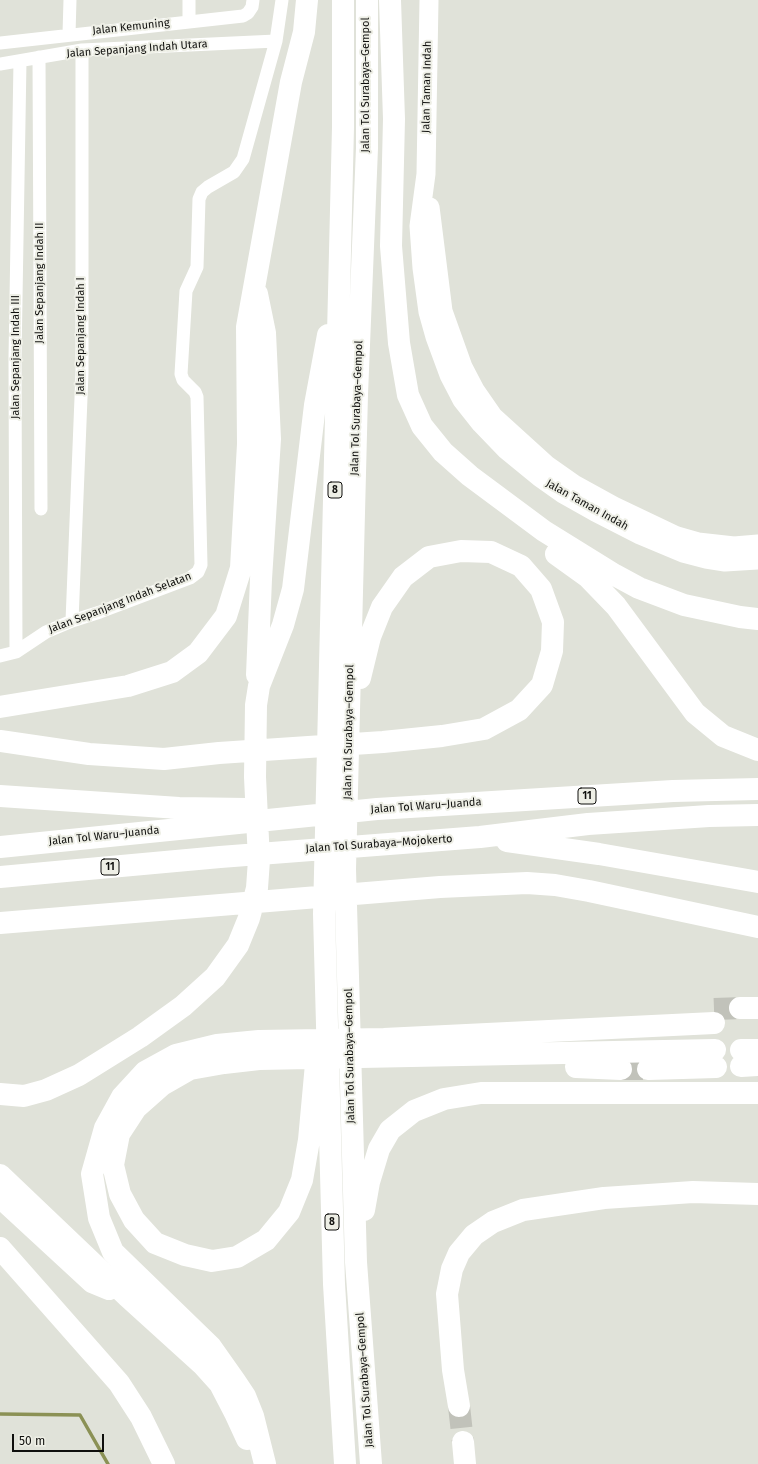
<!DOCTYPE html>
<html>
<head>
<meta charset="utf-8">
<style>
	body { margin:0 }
	#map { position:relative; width:758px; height:1464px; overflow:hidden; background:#e0e2d9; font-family:"Fira Sans",sans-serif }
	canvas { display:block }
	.scale { position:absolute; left:12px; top:1434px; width:92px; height:18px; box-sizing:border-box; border:2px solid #0f0f0d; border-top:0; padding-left:5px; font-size:12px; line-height:14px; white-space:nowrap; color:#0f0f0d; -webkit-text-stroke:3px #eeefe6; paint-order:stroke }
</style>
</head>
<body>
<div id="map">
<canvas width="758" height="1464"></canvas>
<div class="scale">50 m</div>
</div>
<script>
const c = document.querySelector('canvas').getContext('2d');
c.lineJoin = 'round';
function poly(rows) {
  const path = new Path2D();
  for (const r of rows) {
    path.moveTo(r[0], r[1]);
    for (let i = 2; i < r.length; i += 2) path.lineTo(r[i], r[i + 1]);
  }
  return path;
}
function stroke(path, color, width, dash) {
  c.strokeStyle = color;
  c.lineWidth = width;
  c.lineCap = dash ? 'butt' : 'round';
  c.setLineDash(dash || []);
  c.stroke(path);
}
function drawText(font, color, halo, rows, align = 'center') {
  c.font = font + ' "Fira Sans",sans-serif';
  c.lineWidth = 4;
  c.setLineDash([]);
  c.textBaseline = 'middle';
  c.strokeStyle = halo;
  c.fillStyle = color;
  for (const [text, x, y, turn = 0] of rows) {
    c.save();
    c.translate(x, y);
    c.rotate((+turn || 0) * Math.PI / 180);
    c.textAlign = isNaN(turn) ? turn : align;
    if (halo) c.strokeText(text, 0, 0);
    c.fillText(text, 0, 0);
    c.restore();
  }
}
const stream = poly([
	[0,1414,80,1415,108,1464]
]);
const highwayTunnel = poly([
	[714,1009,740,1008],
	[621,1069,648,1069],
	[459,1406,463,1442]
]);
const street = poly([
	[189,21,189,0],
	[69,34,70,0],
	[0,43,243,16,248,13,252,7,253,0],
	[39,57,41,509],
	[0,64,82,50,276,41],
	[72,621,82,373,82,50],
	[16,652,15,358,20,61],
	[0,656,16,652,46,632,72,621,100,612,190,578,198,572,201,565,197,397,195,392,183,380,181,374,186,291,197,267,199,199,202,192,208,187,234,172,243,159,276,41,282,0]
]);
const secondary = poly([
	[429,0,426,174,419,226,422,268,428,312,435,337,449,375,462,400,481,424,506,450,539,477,563,494,595,512,640,535,683,553,706,559,725,562,758,560],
	[430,207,443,311,463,367,475,390,493,416,547,465,574,484,614,506,677,536,698,542,734,546,758,544]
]);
const highway = poly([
	[343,0,343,127,324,914,334,1284,345,1464],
	[367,0,367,148,357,394,345,869,356,1262,371,1464],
	[390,0,394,119,391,246,399,343,408,395,422,426,443,452,470,476,544,531,615,575,639,588,684,605,740,617,758,619],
	[556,554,588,577,616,606,695,713,723,736,758,750],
	[257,675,261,579,270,439,265,333,257,294],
	[0,707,128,686,172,672,198,653,226,616,241,568,248,444,247,327,291,82,304,32,307,0],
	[0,741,89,754,164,759,219,753,383,742,442,736,484,729,519,710,542,685,552,651,553,622,541,589,521,566,491,552,461,551,429,557,403,577,382,607,370,637,360,678],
	[0,796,179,808,246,809],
	[507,841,599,854,758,882],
	[0,847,377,809,673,791,758,789],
	[0,877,220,857,480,837,588,824,709,816,758,815],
	[0,923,440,887,527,883,555,885,589,891,758,927],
	[740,1008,758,1008],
	[741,1050,758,1050],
	[316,1064,309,1140,302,1180,289,1212,266,1240,237,1257,212,1261,185,1255,155,1243,134,1220,120,1194,113,1165,119,1134,136,1108,162,1085,190,1069,224,1063,259,1059,715,1050],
	[741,1066,758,1065],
	[576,1067,621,1069],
	[648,1069,716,1067],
	[0,1094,24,1096,46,1090,79,1075,140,1037,183,1006,215,977,238,945,249,918,257,888,259,860,255,777,256,705,259,686,283,625,293,589,315,405,328,335],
	[0,1175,127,1296,202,1364,220,1384,235,1413,247,1439],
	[0,1197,92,1282,109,1289],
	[364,1210,369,1182,379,1149,390,1130,414,1111,444,1099,481,1093,758,1093],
	[0,1248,119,1383,141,1417,164,1464],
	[459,1406,453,1370,447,1294,452,1269,459,1253,474,1235,493,1222,523,1210,604,1198,693,1192,758,1194],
	[463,1442,465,1464],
	[265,1464,253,1416,245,1396,235,1381,211,1347,113,1252,99,1218,92,1174,105,1128,122,1097,145,1072,176,1055,217,1045,259,1041,384,1039,714,1023]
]);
const shields = [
	[335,490,14],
	[587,796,18],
	[110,867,18],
	[332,1222,14]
];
const shieldNames = [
	["8",335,490],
	["11",587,796],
	["11",110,867],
	["8",332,1222]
];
const streetNames = [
	["Jalan Kemuning",131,27,-6],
	["Jalan Sepanjang Indah Utara",137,49,-4],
	["Jalan Tol Surabaya–Gempol",366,85,-90],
	["Jalan Taman Indah",427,87,-89],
	["Jalan Sepanjang Indah II",40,283,-90],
	["Jalan Sepanjang Indah I",81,336,-90],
	["Jalan Sepanjang Indah III",16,357,-90],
	["Jalan Tol Surabaya–Gempol",357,408,-88],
	["Jalan Taman Indah",587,505,29],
	["Jalan Sepanjang Indah Selatan",120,603,-21],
	["Jalan Tol Surabaya–Gempol",349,732,-89],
	["Jalan Tol Waru–Juanda",426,806,-4],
	["Jalan Tol Waru–Juanda",104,836,-6],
	["Jalan Tol Surabaya–Mojokerto",379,844,-4],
	["Jalan Tol Surabaya–Gempol",350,1056,-91],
	["Jalan Tol Surabaya–Gempol",365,1380,-94]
];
stroke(stream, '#8b9155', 3.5);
stroke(highwayTunnel, '#c1c2ba', 22, [22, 11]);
stroke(street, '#fff', 13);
stroke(secondary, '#fff', 19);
stroke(highway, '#fff', 22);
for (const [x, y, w] of shields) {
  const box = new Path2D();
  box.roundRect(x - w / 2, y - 8, w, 16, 3);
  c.fillStyle = '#eeefe6';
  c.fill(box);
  stroke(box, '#0f0f0d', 1);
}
drawText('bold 10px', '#0f0f0d', null, shieldNames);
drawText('11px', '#0f0f0d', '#eeefe6', streetNames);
</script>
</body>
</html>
